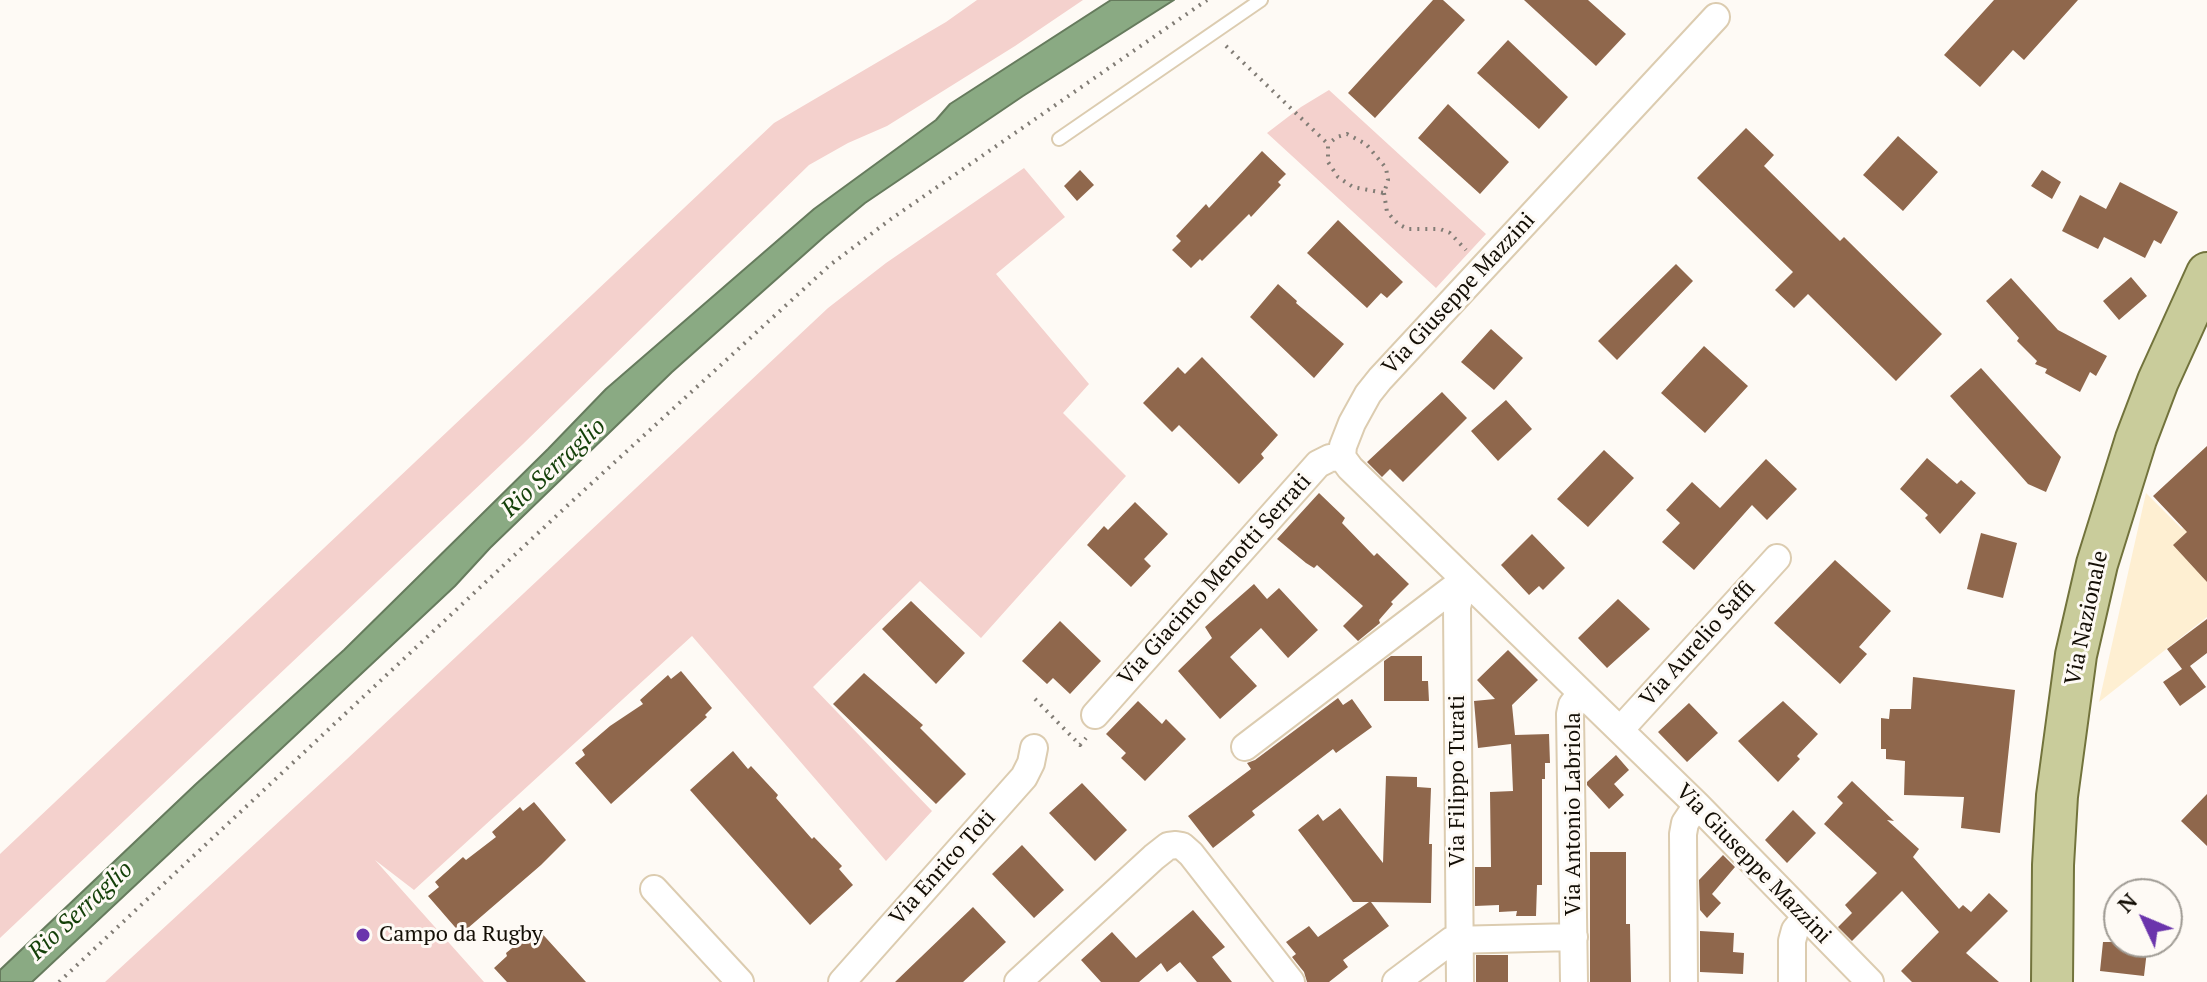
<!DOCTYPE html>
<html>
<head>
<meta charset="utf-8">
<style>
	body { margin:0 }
	#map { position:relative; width:2207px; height:982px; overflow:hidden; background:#fefaf5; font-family:"PT Serif",serif }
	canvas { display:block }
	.north { position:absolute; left:2103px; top:878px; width:80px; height:80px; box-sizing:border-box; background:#fefaf5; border:2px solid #a09c95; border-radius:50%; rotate:314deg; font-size:22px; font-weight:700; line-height:32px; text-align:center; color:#130e05 }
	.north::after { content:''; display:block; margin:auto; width:28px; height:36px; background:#6b35ac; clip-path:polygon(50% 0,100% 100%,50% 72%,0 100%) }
</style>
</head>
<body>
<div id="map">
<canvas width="2207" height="982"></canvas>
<div class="north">N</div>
</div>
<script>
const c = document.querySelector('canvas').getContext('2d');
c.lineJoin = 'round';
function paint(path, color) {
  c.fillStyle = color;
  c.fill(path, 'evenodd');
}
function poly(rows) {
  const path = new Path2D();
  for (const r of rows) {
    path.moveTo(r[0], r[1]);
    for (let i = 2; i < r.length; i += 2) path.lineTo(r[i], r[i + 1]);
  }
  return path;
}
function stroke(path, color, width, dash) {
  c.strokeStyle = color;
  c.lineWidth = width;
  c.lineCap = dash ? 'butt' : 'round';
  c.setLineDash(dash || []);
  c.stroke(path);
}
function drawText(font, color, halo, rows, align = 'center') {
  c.font = font + ' "PT Serif",serif';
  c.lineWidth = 6;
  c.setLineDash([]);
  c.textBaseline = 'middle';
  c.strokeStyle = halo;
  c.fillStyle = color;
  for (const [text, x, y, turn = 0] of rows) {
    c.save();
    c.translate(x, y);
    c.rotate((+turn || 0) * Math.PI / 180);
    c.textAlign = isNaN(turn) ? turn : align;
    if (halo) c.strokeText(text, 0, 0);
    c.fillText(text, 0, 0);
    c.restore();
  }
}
const built = poly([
	[2146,493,2182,529,2207,507,2207,617,2099,702]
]);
const green = poly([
	[977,0,1083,0,1015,46,887,126,848,143,809,165,523,444,0,938,0,854,774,123,946,22],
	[1329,90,1486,234,1436,288,1267,133,1301,107],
	[1024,168,1065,217,996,274,1089,384,1063,413,1126,476,981,638,920,581,813,687,932,811,886,861,692,636,414,890,375,860,484,982,105,982,347,759,828,308,886,263]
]);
const water = poly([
	[1111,0,1174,0,1023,96,865,203,825,236,672,372,490,548,455,586,32,982,0,982,0,970,196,784,344,650,548,449,606,389,814,209,936,120,950,104,1111,0]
]);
const building = poly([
	[1433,0,1443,0,1465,20,1375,118,1348,93],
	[1524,0,1588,0,1626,34,1596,66],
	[1994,0,2078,0,2024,60,2013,50,1980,87,1944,55],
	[1508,40,1568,97,1539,129,1477,73],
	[1448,104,1509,162,1480,194,1418,138],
	[1746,128,1774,155,1764,166,1840,241,1844,237,1942,334,1896,381,1808,294,1794,308,1775,290,1793,272,1697,178],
	[1898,136,1938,172,1903,211,1863,175],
	[1262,151,1286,174,1278,182,1281,185,1251,217,1249,214,1202,261,1200,259,1191,268,1172,250,1181,241,1176,236,1206,204,1209,208],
	[1080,170,1094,185,1077,201,1064,186],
	[2042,170,2061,182,2052,199,2031,186],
	[2120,182,2178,212,2161,244,2154,240,2145,258,2104,237,2098,249,2062,231,2080,195,2106,209],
	[1338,220,1403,282,1387,298,1381,293,1367,308,1307,253],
	[1676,264,1693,281,1617,360,1598,341],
	[2131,277,2147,296,2119,320,2103,301],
	[2011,278,2058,330,2107,356,2096,376,2090,372,2080,392,2045,373,2047,369,2035,364,2037,361,2017,341,2019,338,1986,301],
	[1278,284,1297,301,1296,303,1344,344,1314,378,1250,317],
	[1491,329,1523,358,1494,390,1461,362],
	[1704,346,1748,386,1705,433,1661,393],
	[1202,357,1278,435,1261,454,1264,458,1239,484,1179,425,1172,432,1143,403,1178,367,1185,374],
	[1981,368,2061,457,2046,492,2028,484,1950,396],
	[1442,392,1467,418,1403,482,1390,469,1382,477,1367,462],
	[1506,400,1532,429,1498,461,1471,431],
	[2207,446,2207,582,2173,545,2187,532,2153,496],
	[1604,450,1634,478,1588,527,1557,499],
	[1927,458,1957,484,1961,480,1976,493,1940,534,1925,518,1928,515,1900,489],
	[1766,459,1797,489,1767,520,1752,505,1694,570,1662,542,1680,523,1666,510,1692,482,1720,508],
	[1319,493,1345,518,1342,523,1374,556,1377,553,1409,584,1391,602,1393,604,1379,620,1380,623,1358,641,1343,626,1363,606,1317,565,1314,568,1306,563,1277,539],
	[1135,502,1168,534,1144,559,1151,566,1131,587,1087,545,1104,526,1108,530],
	[1981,533,2017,543,2003,598,1967,589],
	[1532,534,1565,568,1543,590,1539,586,1529,595,1501,565],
	[1835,560,1891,611,1859,647,1867,654,1840,684,1774,623],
	[1254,584,1267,599,1279,588,1318,630,1288,658,1261,628,1230,657,1257,686,1220,719,1178,671,1212,638,1205,627],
	[1618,599,1650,629,1607,668,1578,638],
	[911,601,965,653,936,684,882,629],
	[2207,619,2207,653,2190,666,2206,687,2180,706,2163,682,2182,669,2167,649],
	[1060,621,1101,661,1070,694,1053,678,1047,684,1022,661],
	[1508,650,1538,680,1512,705,1515,735,1549,734,1550,763,1545,763,1545,779,1542,779,1542,885,1537,885,1536,916,1516,916,1517,911,1499,912,1499,905,1475,906,1475,867,1491,867,1490,792,1513,791,1511,744,1478,748,1474,701,1495,699,1477,680],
	[1391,656,1422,656,1422,681,1428,681,1429,701,1384,701,1384,661],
	[681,671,712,708,705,715,707,717,611,804,575,763,585,755,582,750,610,726,643,704,640,700,668,675,671,679],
	[864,673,923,725,920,728,966,774,936,804,833,704],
	[1913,677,2015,690,2000,833,1961,828,1964,797,1904,795,1905,761,1886,759,1886,749,1881,749,1881,718,1889,719,1890,709,1911,709],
	[1338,698,1343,705,1352,699,1372,727,1336,753,1333,749,1252,811,1255,815,1213,848,1188,816,1251,769,1247,763,1255,760],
	[1138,701,1162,724,1166,719,1186,739,1145,781,1121,758,1126,753,1106,734],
	[1783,701,1818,734,1797,756,1800,759,1778,782,1738,741],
	[1689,703,1718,733,1687,762,1658,732],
	[733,751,748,769,751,766,778,795,776,798,812,839,814,837,842,866,839,869,853,885,810,925,690,790],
	[1616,755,1629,770,1614,784,1624,795,1609,809,1587,785,1587,782],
	[1386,776,1417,777,1417,787,1431,788,1429,844,1432,844,1431,903,1371,902,1389,926,1343,960,1348,967,1329,982,1307,982,1304,972,1292,957,1296,954,1286,942,1309,926,1318,937,1369,902,1353,902,1298,830,1318,814,1323,821,1340,808,1383,863],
	[1852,781,1894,821,1887,820,1919,849,1913,857,1959,909,1963,905,1971,912,1989,893,2008,911,1966,953,1999,982,1912,982,1901,971,1939,932,1902,891,1852,941,1838,927,1852,913,1845,905,1877,873,1824,824,1843,803,1837,797],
	[1082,783,1127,830,1095,861,1049,813],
	[2207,794,2207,846,2181,821],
	[534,802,566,840,541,865,461,934,428,896,439,887,435,882,463,857,466,860,496,837,492,832,520,807,523,811],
	[1793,810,1816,833,1787,863,1765,840],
	[1022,845,1064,890,1034,918,992,874],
	[1590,852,1626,852,1626,924,1630,924,1631,982,1590,982],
	[1723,855,1735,867,1712,894,1721,903,1707,918,1700,910,1699,880],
	[973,907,1006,942,963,982,895,982],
	[1193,910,1225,947,1212,957,1232,982,1197,982,1180,962,1167,972,1161,963,1139,982,1101,982,1081,960,1112,932,1136,958],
	[537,928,586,982,507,982,494,968,507,956,506,953],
	[1700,931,1734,933,1733,952,1744,953,1743,974,1700,972],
	[2103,942,2148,942,2144,976,2100,971],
	[1476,955,1508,955,1508,982,1476,982]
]);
const path = poly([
	[1226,46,1328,144,1328,162,1338,177,1353,187,1384,193,1388,180,1386,168,1366,144,1347,134,1337,137,1328,144],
	[1384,193,1387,212,1398,224,1408,229,1440,229,1450,233,1466,250],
	[1035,699,1080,745,1086,738],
	[59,982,568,505,830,265,891,219,1207,0]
]);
const service = poly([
	[1059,139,1261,0]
]);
const minor = poly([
	[1716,17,1380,379,1368,394,1352,423,1343,446,1342,457,1350,468,1697,805,1870,982],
	[1095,715,1318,464,1330,458,1342,457],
	[1620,730,1777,558],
	[1245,747,1464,580],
	[654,889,740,982],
	[842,982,1024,777,1031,763,1034,748],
	[1018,982,1154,857,1168,846,1176,845,1182,846,1191,854,1291,982],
	[1396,982,1452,940,1574,937],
	[1460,982,1457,607,1464,580],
	[1574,982,1570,714,1572,705,1581,693],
	[1684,982,1683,834,1685,823,1697,805],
	[1792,982,1792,941,1795,930,1805,918]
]);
const primary = poly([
	[2052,982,2053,865,2057,796,2076,655,2097,564,2136,439,2158,381,2207,273]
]);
const markers = [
	[363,935,8,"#6b35ac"]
];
const streetNames = [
	["Via Giuseppe Mazzini",1459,294,-47],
	["Via Giacinto Menotti Serrati",1215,580,-48],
	["Via Nazionale",2087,618,-78],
	["Via Aurelio Saffi",1698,644,-48],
	["Via Filippo Turati",1458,781,-90],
	["Via Antonio Labriola",1574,814,-90],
	["Via Giuseppe Mazzini",1753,864,46],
	["Via Enrico Toti",943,868,-48]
];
const poiNames = [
	["Campo da Rugby",379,935]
];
const waterNames = [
	["Rio Serraglio",554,468,-43],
	["Rio Serraglio",81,911,-43]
];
paint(built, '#feefd2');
paint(green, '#f4d1cd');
paint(water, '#8aaa83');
stroke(water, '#667b5d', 2);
paint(building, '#8f674c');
stroke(service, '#dcccb0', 16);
stroke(minor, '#dcccb0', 30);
stroke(primary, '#72733c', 44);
stroke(path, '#817c75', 4, [2, 6]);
stroke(service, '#fff', 12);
stroke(minor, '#fff', 26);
stroke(primary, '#c9cc9b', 40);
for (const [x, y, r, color] of markers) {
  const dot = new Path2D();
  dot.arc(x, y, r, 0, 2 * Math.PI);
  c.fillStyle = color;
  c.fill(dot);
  stroke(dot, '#fefaf5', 3);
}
drawText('22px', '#130e05', '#fefaf5', streetNames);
drawText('22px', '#130e05', '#fefaf5', poiNames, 'left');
drawText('italic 24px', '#133f08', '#fefaf5', waterNames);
</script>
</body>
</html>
